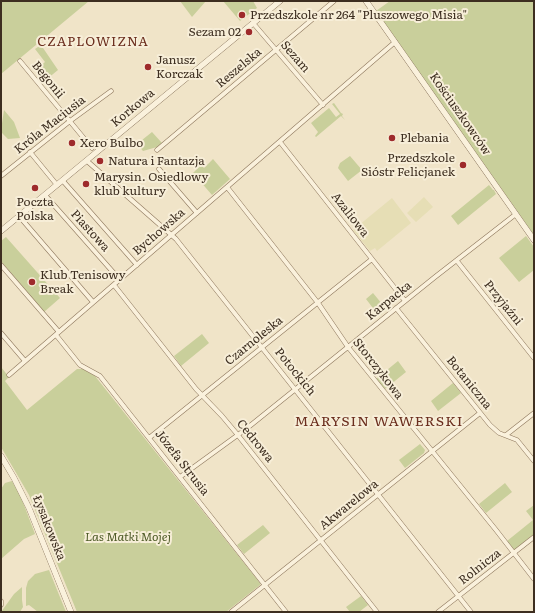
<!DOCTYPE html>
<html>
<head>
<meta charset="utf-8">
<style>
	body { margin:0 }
	#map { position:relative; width:535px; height:613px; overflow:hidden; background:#f0e4c8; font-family:Literata,serif }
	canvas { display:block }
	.frame { position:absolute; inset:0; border:2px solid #3d2e20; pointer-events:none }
</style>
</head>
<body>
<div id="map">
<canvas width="535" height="613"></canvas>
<div class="frame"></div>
</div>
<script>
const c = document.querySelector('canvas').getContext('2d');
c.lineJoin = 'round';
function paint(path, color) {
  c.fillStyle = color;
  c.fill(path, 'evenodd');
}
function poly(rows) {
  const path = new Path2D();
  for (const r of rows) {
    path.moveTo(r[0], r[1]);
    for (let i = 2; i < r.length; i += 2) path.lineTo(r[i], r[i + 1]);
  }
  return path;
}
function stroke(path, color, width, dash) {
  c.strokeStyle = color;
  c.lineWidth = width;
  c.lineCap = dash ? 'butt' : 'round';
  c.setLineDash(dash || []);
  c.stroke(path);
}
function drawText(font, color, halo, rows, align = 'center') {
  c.font = font + ' Literata,serif';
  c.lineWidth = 4;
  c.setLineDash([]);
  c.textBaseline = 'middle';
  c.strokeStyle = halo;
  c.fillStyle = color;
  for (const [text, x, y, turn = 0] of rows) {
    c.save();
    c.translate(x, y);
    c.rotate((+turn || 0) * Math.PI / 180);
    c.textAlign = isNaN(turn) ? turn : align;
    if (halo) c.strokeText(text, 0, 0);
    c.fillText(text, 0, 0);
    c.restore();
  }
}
const farmland = poly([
	[424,197,433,207,416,222,407,213],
	[392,198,411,223,377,251,375,248,370,251,353,230]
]);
const green = poly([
	[1,1,89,1,1,74],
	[180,1,206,1,192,17],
	[223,1,253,1,257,8,240,21],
	[390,1,534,1,534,235,376,11],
	[41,45,58,70,47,79,38,68,45,62,35,49],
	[334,103,341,113,343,114,342,116,345,120,341,116,316,137,315,136,318,132,311,123,329,108,336,117,340,114,332,104],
	[4,110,14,122,20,138,8,139,2,133,1,130],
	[152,132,162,143,157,147,143,151,137,144],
	[350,156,362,170,348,181,338,168,340,163],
	[213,159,230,179,212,195,193,173,201,165,204,168],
	[489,185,493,190,494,190,496,194,458,225,451,216],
	[526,236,534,247,534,270,519,282,499,258],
	[6,237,60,298,44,312,1,261,1,241],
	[373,293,387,310,379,316,366,299],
	[202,334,209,343,181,366,174,356],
	[398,361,406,372,385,389,376,379],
	[1,367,9,377,5,381,27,410,77,369,83,369,95,376,260,583,260,585,226,612,77,612,29,495,1,447],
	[453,383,461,393,438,411,431,401],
	[420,444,425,450,424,453,405,468,399,460],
	[12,481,21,497,35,534,24,539,1,559,1,489,5,483],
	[505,483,512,492,486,513,479,504],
	[534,505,534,534,514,550,507,541,533,520,526,511],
	[263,525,270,533,244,554,237,545],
	[49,570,66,612,38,612,29,605,26,606,26,588,28,581,35,574],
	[22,587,22,600,23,607,20,612,1,612,14,594],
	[361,596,368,605,359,612,350,612,346,607]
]);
const street = poly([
	[253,23,323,105],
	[20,61,92,148],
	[280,142,405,301],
	[157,150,334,1],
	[30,152,57,185],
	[87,161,176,239,471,612],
	[159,169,197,213],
	[1,176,70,121,111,91],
	[63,181,137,265],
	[227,187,318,303,348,347,496,530,534,579],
	[45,195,120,280],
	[19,216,93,302],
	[457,261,534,358],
	[1,265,59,332],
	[114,285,196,389,222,416,237,434,377,612],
	[396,308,490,425,499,433,517,440,534,461],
	[1,333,25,361],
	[56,335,80,365,100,376,286,612],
	[9,375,395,42],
	[506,435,534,413],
	[149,438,372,259],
	[180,477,246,429,435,277,516,214],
	[1,601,1,605],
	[231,612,480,413],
	[438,612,534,537]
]);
const secondary = poly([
	[366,1,534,240],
	[1,231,280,1],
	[1,456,14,478,29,508,71,612]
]);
const markers = [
	[242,15,4,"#9e2a2b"],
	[249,32,4,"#9e2a2b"],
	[148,67,4,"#9e2a2b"],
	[392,138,4,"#9e2a2b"],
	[72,143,4,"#9e2a2b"],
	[100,161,4,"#9e2a2b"],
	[463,165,4,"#9e2a2b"],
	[86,184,4,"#9e2a2b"],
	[35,188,4,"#9e2a2b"],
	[32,282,4,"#9e2a2b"]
];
const poiNames = [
	["Przedszkole nr 264 \"Pluszowego Misia\"",250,15],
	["Sezam 02",241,32,"right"],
	["Janusz",156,60],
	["Korczak",156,74],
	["Plebania",400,138],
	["Xero Bulbo",80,143],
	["Przedszkole",455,158,"right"],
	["Sióstr Felicjanek",455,172,"right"],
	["Natura i Fantazja",108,161],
	["Marysin. Osiedlowy",94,177],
	["klub kultury",94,191],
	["Poczta",35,202,"center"],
	["Polska",35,216,"center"],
	["Klub Tenisowy",40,275],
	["Break",40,289]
];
const streetNames = [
	["Sezam",295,57,49],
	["Reszelska",239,68,-40],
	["Begonii",48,80,51],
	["Korkowa",133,108,-40],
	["Kościuszkowców",460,114,55],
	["Króla Maciusia",50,125,-38],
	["Azaliowa",350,215,52],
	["Piastowa",90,231,48],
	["Bychowska",159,232,-41],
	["Karpacka",389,301,-39],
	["Przyjaźni",503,303,51],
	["Czarnoleska",254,341,-39],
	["Storczykowa",378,369,52],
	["Potockich",295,372,51],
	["Botaniczna",469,383,51],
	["Cedrowa",255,441,51],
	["Józefa Strusia",182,463,52],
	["Akwarelowa",349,505,-39],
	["Łysakowska",49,528,68],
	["Rolnicza",480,567,-38]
];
const parkNames = [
	["Las Matki Mojej",128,537]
];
const neighbourhoodNames = [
	["CZAPLOWIZNA",93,42]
];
const quarterNames = [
	["MARYSIN WAWERSKI",379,422]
];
paint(farmland, '#e6deb5');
paint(green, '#c9cf9b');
stroke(street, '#8d765c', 5);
stroke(secondary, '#6f573f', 6);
stroke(street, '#faf1dc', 4);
stroke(secondary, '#faf1dc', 5.5);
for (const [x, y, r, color] of markers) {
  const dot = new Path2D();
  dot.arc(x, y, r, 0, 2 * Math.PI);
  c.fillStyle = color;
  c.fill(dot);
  stroke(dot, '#f7eed8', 1.5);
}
drawText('12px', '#3d2e20', '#f7eed8', poiNames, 'left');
drawText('12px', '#3d2e20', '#f7eed8', streetNames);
drawText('italic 12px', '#4d5a26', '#f7eed8', parkNames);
c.letterSpacing = '1px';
drawText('13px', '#6b2e1e', '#f7eed8', neighbourhoodNames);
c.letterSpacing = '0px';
c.letterSpacing = '1px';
drawText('14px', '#6b2e1e', '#f7eed8', quarterNames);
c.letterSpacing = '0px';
</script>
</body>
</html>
